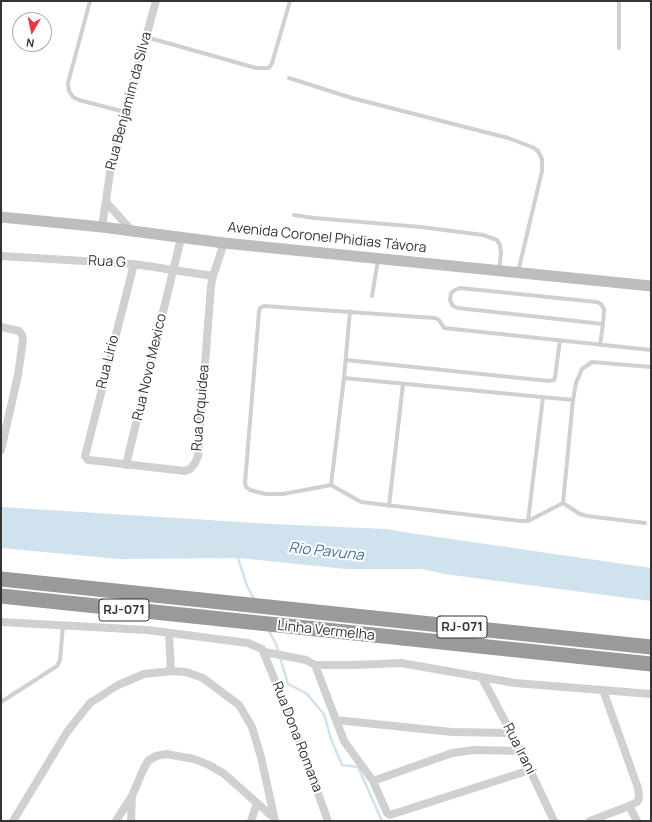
<!DOCTYPE html>
<html>
<head>
<meta charset="utf-8">
<style>
	body { margin:0 }
	#map { position:relative; width:652px; height:822px; overflow:hidden; background:#fff; font-family:Manrope,sans-serif }
	canvas { display:block }
	.frame { position:absolute; inset:0; border:2px solid #333; pointer-events:none }
	.north { position:absolute; left:12px; top:12px; width:40px; height:40px; box-sizing:border-box; background:#fff; border:1px solid #adadad; border-radius:50%; rotate:189deg; font-size:11px; font-weight:700; line-height:16px; text-align:center; color:#333 }
	.north::after { content:''; display:block; margin:auto; width:14px; height:18px; background:#e63946; clip-path:polygon(50% 0,100% 100%,50% 72%,0 100%) }
</style>
</head>
<body>
<div id="map">
<canvas width="652" height="822"></canvas>
<div class="frame"></div>
<div class="north">N</div>
</div>
<script>
const c = document.querySelector('canvas').getContext('2d');
c.lineJoin = 'round';
function paint(path, color) {
  c.fillStyle = color;
  c.fill(path, 'evenodd');
}
function poly(rows) {
  const path = new Path2D();
  for (const r of rows) {
    path.moveTo(r[0], r[1]);
    for (let i = 2; i < r.length; i += 2) path.lineTo(r[i], r[i + 1]);
  }
  return path;
}
function stroke(path, color, width, dash) {
  c.strokeStyle = color;
  c.lineWidth = width;
  c.lineCap = dash ? 'butt' : 'round';
  c.setLineDash(dash || []);
  c.stroke(path);
}
function drawText(font, color, halo, rows, align = 'center') {
  c.font = font + ' Manrope,sans-serif';
  c.lineWidth = 4;
  c.setLineDash([]);
  c.textBaseline = 'middle';
  c.strokeStyle = halo;
  c.fillStyle = color;
  for (const [text, x, y, turn = 0] of rows) {
    c.save();
    c.translate(x, y);
    c.rotate((+turn || 0) * Math.PI / 180);
    c.textAlign = isNaN(turn) ? turn : align;
    if (halo) c.strokeText(text, 0, 0);
    c.fillText(text, 0, 0);
    c.restore();
  }
}
const water = poly([
	[1,507,272,524,386,529,410,533,651,568,651,601,444,574,422,569,346,569,239,558,118,559,1,548]
]);
const stream = poly([
	[237,555,247,586,255,601],
	[268,629,276,644,288,684,306,693,324,714,331,739,342,765,358,767,382,821]
]);
const lane = poly([
	[90,1,68,83,69,91,73,97,79,100,125,112],
	[619,1,619,48],
	[146,37,256,68,269,68,272,63,290,1],
	[289,78,352,98,508,138,532,147,538,151,542,159,542,171,518,272],
	[294,215,314,218,421,227,483,235,497,240,500,245,501,253,499,270],
	[372,296,378,260],
	[600,345,603,324,604,309,601,304,597,302,460,288,455,290,451,293,450,300,453,306,458,308,603,324],
	[346,360,549,381,554,380,555,377,560,340],
	[344,378,573,400],
	[331,485,344,378,350,311],
	[563,503,573,400,576,383,582,369,592,362,651,367],
	[389,506,403,384],
	[528,521,543,397],
	[645,523,587,516,580,514,563,503,528,521,521,521,361,502,331,485,283,494,266,494,250,490,246,487,245,483,259,312,260,308,264,306,435,318,439,320,444,328,651,350],
	[1,702,57,666,60,660,63,626]
]);
const street = poly([
	[106,202,132,231],
	[102,227,110,173,125,112,156,1],
	[1,256,134,264,213,276],
	[134,264,85,456,88,460,98,461,185,471,190,469,195,463,198,456,211,286,213,276,224,243],
	[1,327,19,331,22,335,23,340,18,375,1,450],
	[126,465,181,238],
	[1,622,147,630,248,643,262,649,293,724,328,821],
	[169,635,171,671],
	[265,652,306,660,315,665,354,665,401,663,515,683,651,694],
	[315,665,344,741,373,781,387,813,390,815,530,770],
	[482,678,521,751,554,821],
	[336,720,452,732,511,733],
	[373,781,452,753,474,750,521,751],
	[629,806,637,821],
	[13,821,67,732,90,703,118,685,144,674,171,671,186,672,203,678,239,705,252,727,261,757,275,821],
	[116,821,132,796,143,770,148,761,156,756,166,754,194,759,209,765,223,773,273,817],
	[131,821,132,796],
	[251,821,257,803],
	[590,821,629,806,637,802,639,798,638,788,603,690]
]);
const secondary = poly([
	[1,217,102,227,224,243,651,286]
]);
const highway = poly([
	[1,579,651,647],
	[1,596,651,664]
]);
const shields = [
	[124,610,50],
	[462,627,50]
];
const shieldNames = [
	["RJ-071",124,610],
	["RJ-071",462,627]
];
const streetNames = [
	["Rua Benjamim da Silva",129,101,-75],
	["Avenida Coronel Phidias Távora",327,238,6],
	["Rua G",107,262,3],
	["Rua Lirio",108,362,-76],
	["Rua Novo Mexico",150,367,-77],
	["Rua Orquidea",201,408,-85],
	["Linha Vermelha",326,631,6],
	["Rua Dona Romana",297,737,69],
	["Rua Irani",519,749,63]
];
const waterNames = [
	["Rio Pavuna",326,552,6]
];
paint(water, '#cfe2ee');
stroke(stream, '#cfe2ee', 2.5);
stroke(lane, '#d0d0d0', 4);
stroke(street, '#d0d0d0', 8);
stroke(secondary, '#bdbdbd', 11);
stroke(highway, '#9a9a9a', 15);
for (const [x, y, w] of shields) {
  const box = new Path2D();
  box.roundRect(x - w / 2, y - 11, w, 22, 3);
  c.fillStyle = '#fff';
  c.fill(box);
  stroke(box, '#333', 1);
}
drawText('bold 13px', '#333', null, shieldNames);
drawText('14px', '#333', '#fff', streetNames);
drawText('italic 15px', '#3f7597', '#fff', waterNames);
</script>
</body>
</html>
